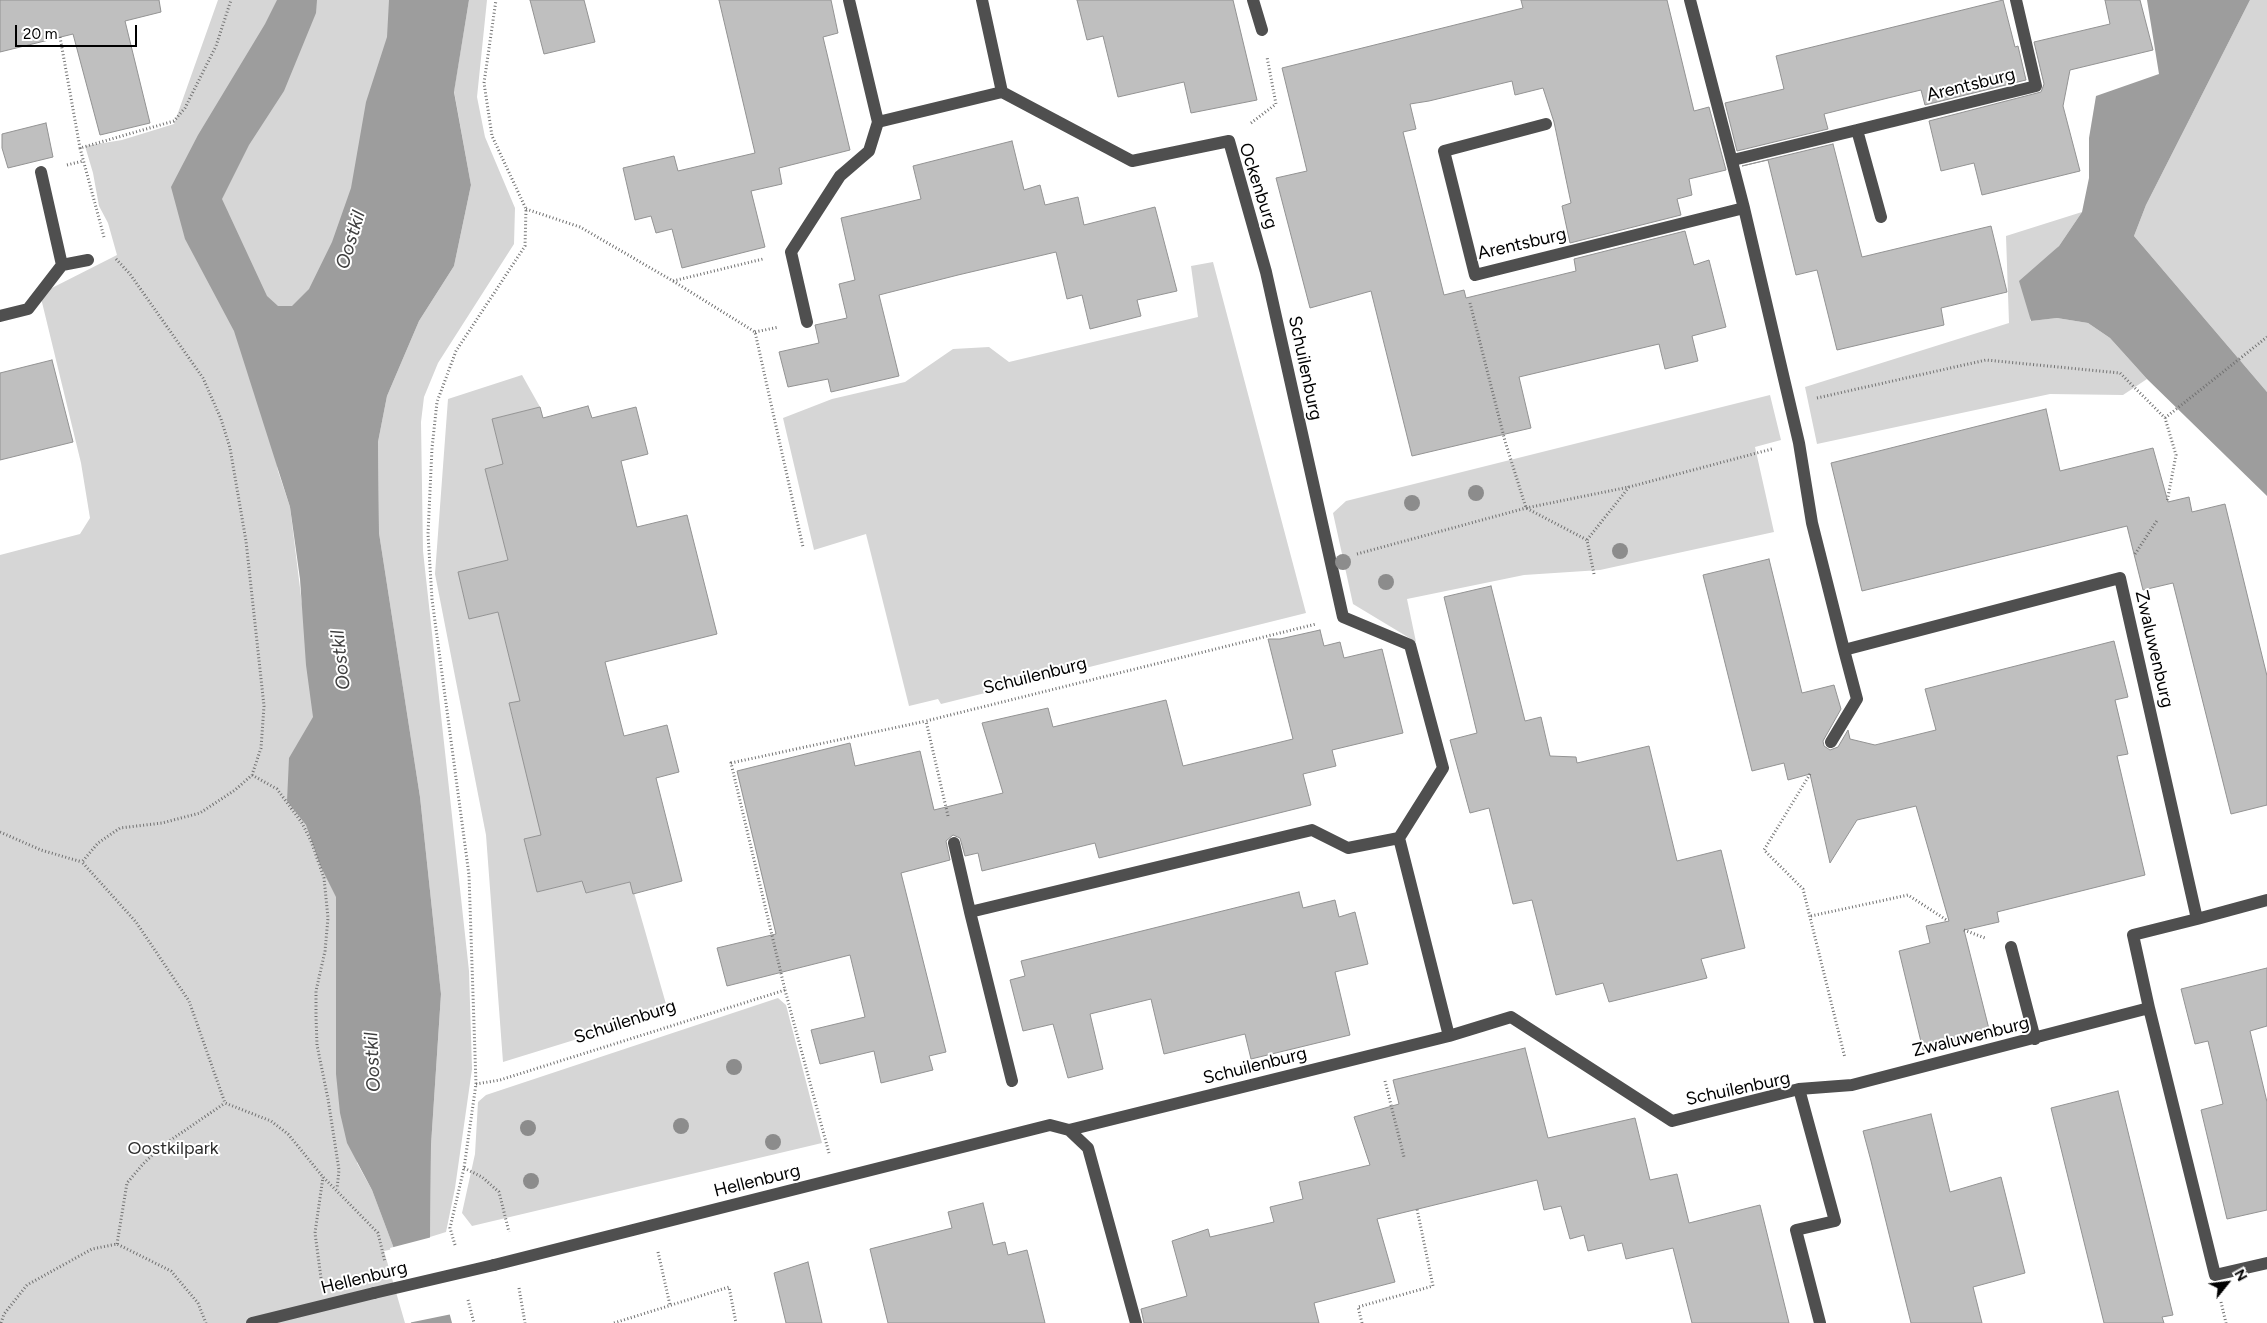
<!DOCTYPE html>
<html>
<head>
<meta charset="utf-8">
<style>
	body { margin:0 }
	#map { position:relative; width:2267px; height:1323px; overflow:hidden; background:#fff; font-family:Figtree,sans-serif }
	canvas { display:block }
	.north { position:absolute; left:2202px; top:1258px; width:50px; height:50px; -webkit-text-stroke:4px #fff; paint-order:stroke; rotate:61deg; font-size:14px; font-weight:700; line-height:20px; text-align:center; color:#000 }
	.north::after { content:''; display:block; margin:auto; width:18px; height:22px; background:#000; clip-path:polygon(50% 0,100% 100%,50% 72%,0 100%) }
	.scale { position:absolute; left:15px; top:25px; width:122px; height:22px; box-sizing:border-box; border:2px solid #000; border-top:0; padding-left:6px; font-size:15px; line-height:18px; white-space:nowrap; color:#000; -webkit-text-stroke:4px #fff; paint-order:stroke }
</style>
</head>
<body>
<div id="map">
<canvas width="2267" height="1323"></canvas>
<div class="north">N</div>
<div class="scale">20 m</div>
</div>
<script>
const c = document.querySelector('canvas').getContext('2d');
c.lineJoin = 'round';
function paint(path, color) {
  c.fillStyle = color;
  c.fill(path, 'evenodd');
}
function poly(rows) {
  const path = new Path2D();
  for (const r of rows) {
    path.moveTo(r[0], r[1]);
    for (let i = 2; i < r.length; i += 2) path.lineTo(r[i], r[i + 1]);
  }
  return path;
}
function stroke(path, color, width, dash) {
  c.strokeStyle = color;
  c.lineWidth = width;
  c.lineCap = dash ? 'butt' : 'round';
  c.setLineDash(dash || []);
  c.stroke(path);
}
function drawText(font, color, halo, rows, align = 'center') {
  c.font = font + ' Figtree,sans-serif';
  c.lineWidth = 4;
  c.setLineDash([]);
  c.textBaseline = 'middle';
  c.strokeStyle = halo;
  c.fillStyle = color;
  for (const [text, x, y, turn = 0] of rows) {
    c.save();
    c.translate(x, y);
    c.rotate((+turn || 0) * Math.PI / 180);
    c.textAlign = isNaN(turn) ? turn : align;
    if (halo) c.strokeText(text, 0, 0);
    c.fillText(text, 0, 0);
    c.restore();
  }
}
const green = poly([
	[218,0,407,0,388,106,273,442,278,471,290,507,338,896,357,1163,372,1190,393,1246,393,1249,384,1251,405,1323,0,1323,0,555,80,534,90,518,81,463,40,294,117,255,108,223,99,206,93,173,85,146,122,140,174,124],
	[469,0,487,0,477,97,485,137,515,208,514,244,438,363,424,397,421,422,423,551,469,971,472,1069,455,1188,446,1232,430,1237,431,1145,441,994,420,797,379,533,378,442,387,396,419,321,454,266,471,185,454,91],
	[2250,0,2267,0,2267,392,2134,236,2146,205],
	[2082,212,2059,246,2046,260,2030,321,2057,318,2088,323,2110,338,2147,379,2123,395,2050,394,1817,444,1805,387,2009,323,2006,236],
	[1213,262,1306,613,941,704,938,699,909,706,866,534,814,550,783,418,832,399,905,382,953,349,989,347,1009,362,1198,317,1191,266],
	[522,375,540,407,492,419,503,464,485,469,508,560,458,572,469,619,498,612,520,701,509,704,532,797,548,834,524,840,537,892,582,881,586,893,631,882,668,1011,503,1062,486,835,435,574,448,399],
	[1770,395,1781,440,1755,447,1774,532,1600,570,1524,575,1407,599,1416,642,1353,604,1333,513,1346,501],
	[778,998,786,1005,822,1143,472,1226,462,1213,475,1154,478,1102,486,1095]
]);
const water = poly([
	[277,0,317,0,316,13,284,91,249,145,222,199,267,296,278,306,292,306,309,289,332,242,351,188,366,102,387,37,389,0,469,0,454,92,471,185,454,266,419,321,387,396,378,442,379,533,420,797,441,994,431,1145,430,1240,452,1323,411,1323,393,1246,372,1190,347,1143,340,1113,336,1074,336,897,320,865,306,825,287,801,289,758,313,717,306,665,300,579,290,507,234,331,185,239,171,187,198,135,265,24],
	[2147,0,2250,0,2146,205,2134,236,2267,392,2267,496,2147,379,2110,338,2088,323,2057,318,2031,321,2019,281,2059,246,2082,212,2089,178,2089,138,2096,96,2159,74]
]);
const pier = poly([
	[432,1237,452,1314,408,1323,390,1248]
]);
const building = poly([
	[0,0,159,0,161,12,125,21,150,123,100,135,73,34,0,52,0,0],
	[530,0,584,0,595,42,544,54,530,0],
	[719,0,831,0,838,33,823,37,850,150,779,168,782,184,751,191,765,247,682,268,672,229,656,233,651,216,635,220,623,168,674,156,678,171,755,153,719,0],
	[1077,0,1233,0,1257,100,1191,113,1184,82,1118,97,1103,36,1087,40,1077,0],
	[1521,0,1667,0,1694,111,1709,107,1726,170,1689,179,1692,195,1677,199,1681,215,1570,243,1562,206,1571,203,1554,122,1543,88,1515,95,1512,81,1429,101,1410,104,1416,129,1403,132,1444,295,1464,290,1466,298,1576,271,1574,259,1685,231,1694,265,1709,260,1726,327,1692,336,1698,361,1665,369,1659,344,1519,377,1531,428,1412,456,1371,291,1310,308,1276,178,1307,171,1282,68,1523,8,1521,0],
	[2003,0,2015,47,2018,46,2026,80,1925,105,1921,90,1888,98,1824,114,1828,129,1737,151,1725,103,1784,89,1776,56,2003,0],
	[2105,0,2140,0,2153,50,2070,70,2063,106,2080,171,1982,195,1974,163,1941,171,1929,121,2041,92,2044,84,2034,42,2110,24,2105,0],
	[46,123,53,157,8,168,2,148,2,134,46,123],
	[1012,141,1024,190,1040,185,1045,205,1078,197,1084,225,1155,207,1177,291,1137,300,1141,316,1090,329,1082,295,1067,299,1056,252,958,275,879,295,899,376,831,392,828,379,788,387,779,352,819,343,815,325,847,318,839,284,855,280,841,218,921,199,913,166,1012,141],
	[1833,144,1862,257,1991,226,2007,292,1941,308,1944,325,1837,350,1817,270,1796,275,1768,160,1742,166,1833,144],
	[52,360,73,442,0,460,0,373,52,360],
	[588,406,592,418,636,407,648,454,621,461,637,527,687,515,717,634,605,662,624,736,667,725,679,772,656,778,682,881,633,894,630,882,586,893,582,881,537,892,524,839,541,835,509,703,520,701,498,612,469,619,458,572,508,560,485,469,503,464,492,419,540,407,543,418,588,406],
	[2046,409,2060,471,2153,448,2168,502,2189,497,2192,512,2225,504,2267,676,2267,805,2231,814,2173,583,2143,590,2127,526,1862,591,1831,463,2046,409],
	[1769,559,1802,693,1834,685,1841,709,1823,741,1824,746,1830,750,1838,747,1848,730,1850,739,1875,745,1936,730,1925,689,2114,641,2128,697,2115,700,2128,754,2117,756,2145,875,1997,912,1999,922,1964,930,1990,1033,1923,1050,1899,951,1930,943,1926,926,1949,921,1916,806,1857,820,1830,863,1810,774,1788,780,1784,763,1752,771,1703,575,1769,559],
	[1491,586,1525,721,1541,717,1550,756,1576,757,1577,763,1649,746,1677,861,1721,850,1745,948,1701,959,1707,978,1609,1002,1603,983,1556,995,1532,900,1513,904,1489,808,1470,813,1450,740,1477,733,1444,597,1491,586],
	[1320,630,1324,646,1340,642,1344,658,1382,649,1403,733,1332,750,1336,766,1303,774,1311,805,1099,858,1095,843,982,871,978,853,965,856,960,838,953,835,946,841,950,860,901,873,946,1052,929,1056,933,1070,881,1083,874,1051,820,1064,811,1030,865,1017,850,955,727,986,717,948,776,934,737,771,850,743,855,766,920,751,934,810,1003,793,982,723,1048,708,1053,727,1166,700,1183,766,1293,739,1268,639,1280,639,1320,630],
	[1299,892,1303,908,1335,900,1339,917,1355,912,1368,964,1335,972,1350,1035,1251,1059,1245,1034,1164,1054,1151,999,1090,1014,1103,1069,1068,1078,1053,1024,1023,1031,1010,980,1025,976,1021,961,1299,892],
	[2267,968,2267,1026,2250,1031,2267,1102,2267,1210,2227,1219,2201,1110,2223,1104,2208,1041,2195,1044,2181,989,2267,968],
	[1525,1048,1548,1138,1635,1118,1650,1180,1677,1174,1689,1223,1760,1205,1789,1323,1692,1323,1673,1248,1626,1259,1622,1243,1588,1251,1584,1235,1570,1239,1561,1206,1544,1210,1537,1180,1377,1219,1395,1282,1314,1303,1319,1323,1144,1323,1141,1309,1187,1296,1172,1241,1208,1229,1210,1237,1274,1222,1270,1207,1303,1199,1299,1182,1370,1165,1354,1117,1399,1104,1393,1080,1525,1048],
	[2118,1091,2173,1315,2162,1317,2164,1323,2104,1323,2051,1108,2118,1091],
	[1931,1114,1950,1192,2001,1177,2025,1273,1973,1287,1982,1323,1911,1323,1871,1161,1863,1131,1931,1114],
	[983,1203,993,1245,1005,1242,1008,1255,1027,1250,1045,1323,888,1323,870,1249,952,1228,948,1212,983,1203],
	[808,1262,822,1323,786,1323,774,1273,808,1262]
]);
const path = poly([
	[60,37,80,148],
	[1251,123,1276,104,1267,57],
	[67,165,83,161],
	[526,209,580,227,673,281,763,259],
	[104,237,80,148,174,121,185,108,216,46,231,0],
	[116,259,130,274,203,378,221,419,230,448,246,541,264,706,261,748,252,775,235,790,200,813,162,823,120,828,98,843,82,862,136,922,189,1001,225,1103,271,1121,288,1134,323,1177,378,1233,385,1262],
	[673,281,755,332,803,547],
	[1470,303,1505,441,1526,508,1587,540],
	[755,332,779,327],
	[1817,398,1986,360,2120,373,2165,418,2176,455,2167,502],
	[2165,418,2267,337],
	[1357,554,1526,508,1629,487,1772,449],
	[2135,554,2158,519],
	[1594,574,1587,540,1629,487],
	[1810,774,1764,850,1803,889,1845,1058],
	[252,775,277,789,302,823,311,841,324,878,328,918,325,951,316,991,316,1017,317,1045,328,1099,339,1170,337,1189],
	[948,816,926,721,1316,624],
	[0,832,41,850,82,862],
	[1811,916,1908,895,1948,921],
	[1964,930,1985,938],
	[785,990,829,1153],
	[1385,1081,1404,1157],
	[476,1084,500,1080,785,990,731,763,926,721],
	[464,1168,482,1177,499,1192,509,1232],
	[117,1244,127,1183,143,1164,162,1146,225,1103],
	[455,1245,450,1228,464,1168,476,1084,469,875,432,599,428,534,432,448,437,402,456,351,525,246,526,209,492,136,484,83,496,0],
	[658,1252,670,1305],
	[321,1278,315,1233,323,1177],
	[519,1288,525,1323],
	[468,1300,474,1323],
	[2221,1302,2226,1323],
	[1,1323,4,1314,27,1285,92,1249,117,1244,171,1271,198,1303,206,1323],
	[614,1323,729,1287,736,1323],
	[1362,1323,1358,1307,1433,1286,1417,1209]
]);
const minor = poly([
	[849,0,878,122,1002,92],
	[982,0,1002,92,1132,161,1229,141,1266,272,1343,617,1410,645,1443,768,1399,838,1449,1036],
	[1253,0,1262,30],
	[1546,124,1444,151,1475,275,1744,208,1690,0],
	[1857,130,2036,86,2016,0],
	[1733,160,1857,130,1881,217],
	[1744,208,1799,443,1812,523,1844,650,2120,578,2197,919,2267,900],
	[62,265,88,260],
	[0,316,28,309,62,265,41,172],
	[807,322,791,252,840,176,869,151,878,122],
	[1831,742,1857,699,1844,650],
	[954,843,970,912],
	[2011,947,2035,1039],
	[2149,1008,2133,935,2197,919],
	[1012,1081,970,912,1312,830,1348,848,1399,838],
	[1799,1089,1852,1085,2149,1008,2215,1275,2267,1263],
	[1069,1130,1449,1036,1511,1017,1672,1121,1799,1089,1835,1221,1796,1230,1820,1323],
	[494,1265,1050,1125,1069,1130,1088,1148,1136,1323],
	[252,1323,374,1293]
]);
const minorBridge = poly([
	[374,1293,494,1265]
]);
const trees = [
	[1476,493],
	[1412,503],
	[1620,551],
	[1343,562],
	[1386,582],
	[734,1067],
	[681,1126],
	[528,1128],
	[773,1142],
	[531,1181]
];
const streetNames = [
	["Arentsburg",1971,85,-14],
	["Ockenburg",1258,186,72],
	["Arentsburg",1522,244,-13],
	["Schuilenburg",1305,368,78],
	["Zwaluwenburg",2154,649,77],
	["Schuilenburg",1035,676,-14],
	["Schuilenburg",625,1022,-18],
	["Zwaluwenburg",1971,1037,-14],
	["Schuilenburg",1255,1066,-14],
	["Schuilenburg",1738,1089,-12],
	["Hellenburg",757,1181,-14],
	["Hellenburg",364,1278,-14]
];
const parkNames = [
	["Oostkilpark",173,1149]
];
const waterNames = [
	["Oostkil",351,240,-73],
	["Oostkil",341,660,-96],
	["Oostkil",373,1062,-93]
];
paint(green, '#d6d6d6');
paint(water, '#9d9d9d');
paint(pier, '#fff');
paint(building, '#bfbfbf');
stroke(building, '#939393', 1);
stroke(path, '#717171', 3, [1, 2.5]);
stroke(minor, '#4f4f4f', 12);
stroke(minorBridge, '#4f4f4f', 12);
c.fillStyle = '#8c8c8c';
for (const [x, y] of trees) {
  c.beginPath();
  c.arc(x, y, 8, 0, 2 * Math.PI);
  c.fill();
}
drawText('18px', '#000', '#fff', streetNames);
drawText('18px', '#2d2d2d', '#fff', parkNames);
drawText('italic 19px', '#3e3e3e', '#fff', waterNames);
</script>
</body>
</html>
